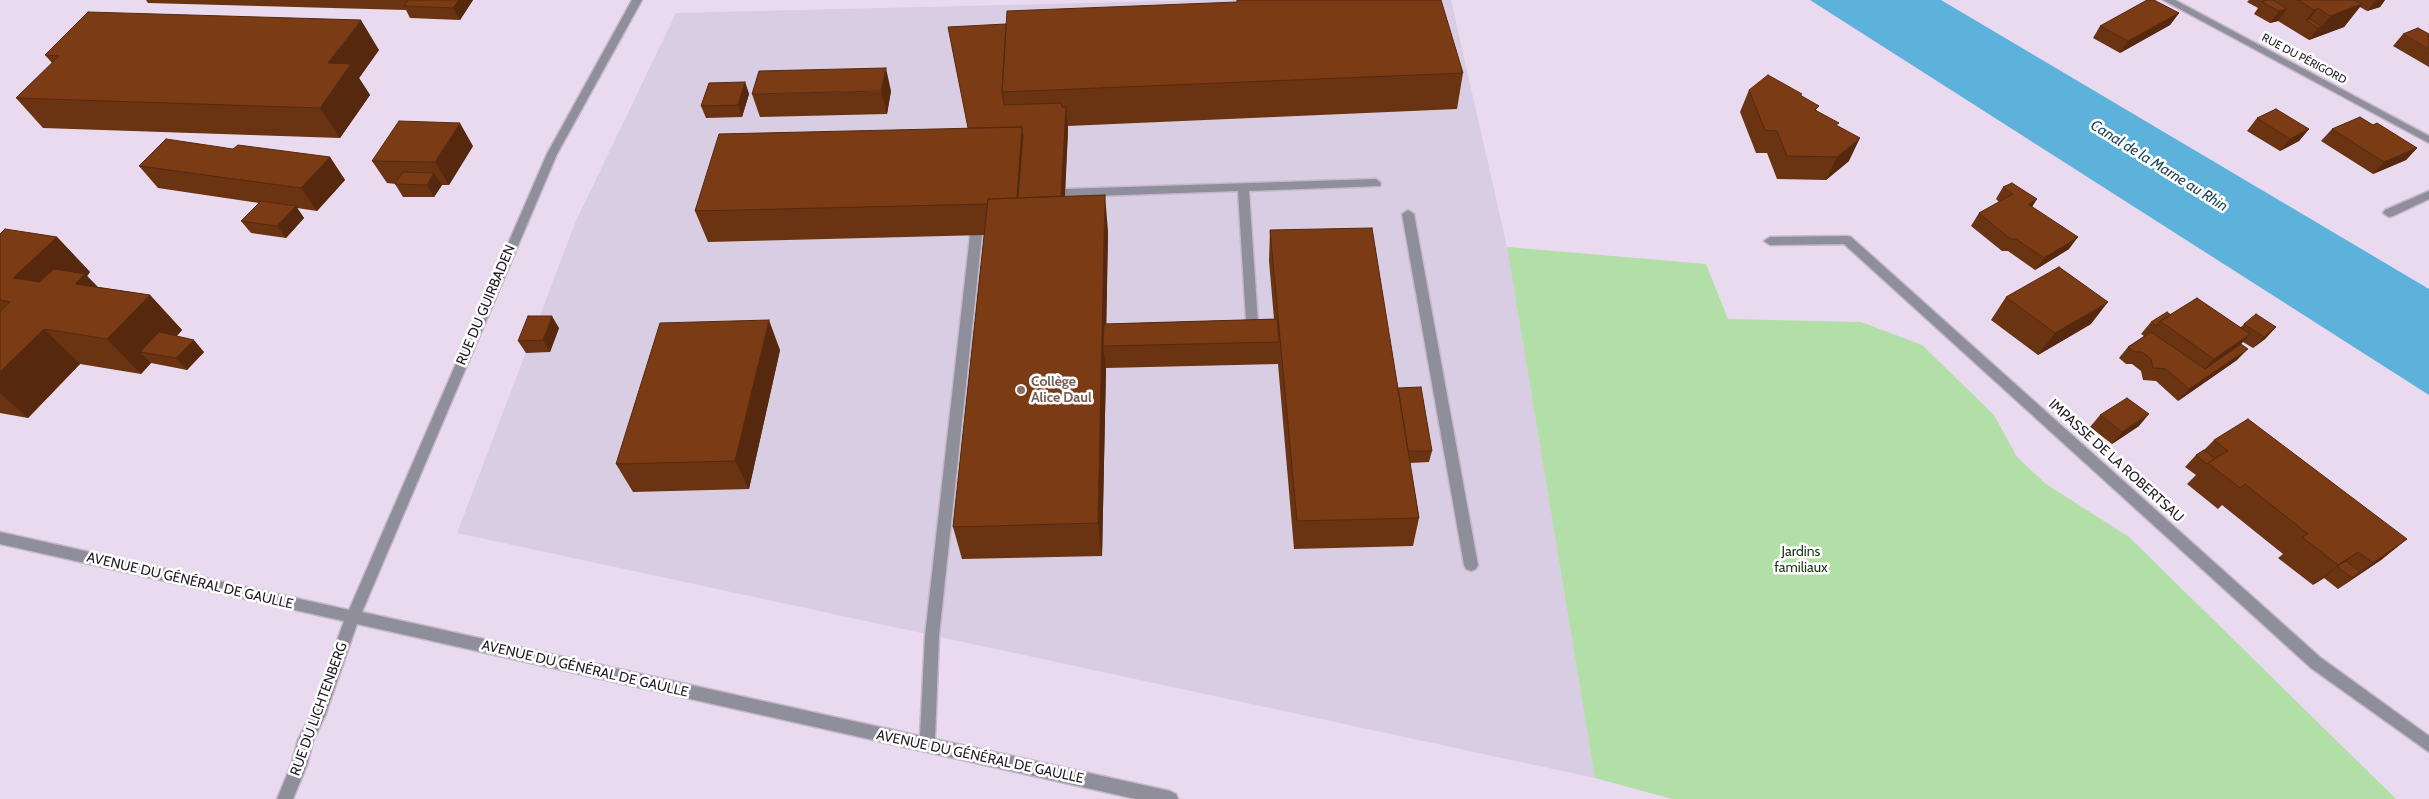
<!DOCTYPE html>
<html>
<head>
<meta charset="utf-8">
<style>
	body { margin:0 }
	canvas { display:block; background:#e9daf0 }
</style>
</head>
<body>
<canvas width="2429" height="799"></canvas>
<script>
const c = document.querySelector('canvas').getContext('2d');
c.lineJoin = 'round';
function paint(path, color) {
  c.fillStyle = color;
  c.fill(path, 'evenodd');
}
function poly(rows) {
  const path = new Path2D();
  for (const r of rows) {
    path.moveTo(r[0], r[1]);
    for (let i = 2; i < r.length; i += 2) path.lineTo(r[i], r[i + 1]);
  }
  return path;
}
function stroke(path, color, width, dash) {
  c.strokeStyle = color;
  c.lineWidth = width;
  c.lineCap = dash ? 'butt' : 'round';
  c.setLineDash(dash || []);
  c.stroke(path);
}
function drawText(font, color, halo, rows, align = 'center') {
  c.font = font + ' Cabin,sans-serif';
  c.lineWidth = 5;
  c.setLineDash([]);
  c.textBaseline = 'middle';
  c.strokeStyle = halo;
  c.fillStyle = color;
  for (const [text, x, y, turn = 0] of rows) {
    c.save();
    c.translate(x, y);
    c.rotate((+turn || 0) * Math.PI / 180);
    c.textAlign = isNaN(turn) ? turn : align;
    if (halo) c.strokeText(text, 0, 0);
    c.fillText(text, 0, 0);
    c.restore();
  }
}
const education = poly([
	[1211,0,1451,0,1507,247,1595,778,457,533,576,221,676,13]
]);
const green = poly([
	[1507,247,1706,264,1728,319,1861,322,1922,345,1994,415,2017,457,2046,484,2129,537,2396,799,1672,799,1595,778]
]);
const water = poly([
	[1810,0,1941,0,2429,289,2429,395]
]);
const minor = poly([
	[632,0,642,0,557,154,362,612,920,736,925,636,970,235,976,231,982,235,939,636,935,739,1170,791,1176,794,1178,799,1136,799,357,624,325,716,313,741,307,765,293,799,277,799,291,765,298,740,311,714,344,621,0,544,0,532,349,610,547,154,632,0],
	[2163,0,2175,0,2429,136,2429,143,2163,0],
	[1376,179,1381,183,1380,186,1249,191,1259,337,1253,341,1247,337,1238,191,1065,197,1060,193,1065,189,1376,179],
	[2429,191,2429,199,2393,216,2389,217,2383,213,2385,210,2429,191],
	[1408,210,1414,214,1478,565,1476,569,1471,571,1466,569,1464,565,1402,214,1408,210],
	[1847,236,1851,237,2321,658,2429,736,2429,752,2311,668,1844,244,1770,245,1764,241,1770,237,1847,236]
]);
const wall = poly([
	[146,0,473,0,460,20,410,18,406,10,148,3],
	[1237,0,1463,73,1457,109,1068,126,1068,130,1065,196,1108,231,1106,324,1274,319,1269,261,1270,230,1398,388,1432,451,1429,462,1410,463,1419,518,1413,546,1294,549,1278,364,1106,368,1102,556,962,559,953,527,984,235,708,242,695,211,968,128,1006,24,1237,2],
	[2249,0,2385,0,2380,7,2367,11,2360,7,2344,27,2309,40,2278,21,2270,23,2254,14,2258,8,2247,2],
	[2179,13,2170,25,2120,53,2093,38,2100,26],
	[2403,34,2429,49,2429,67,2393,46],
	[379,50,359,78,370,95,340,138,43,128,16,98,52,63,45,55],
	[745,82,749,94,742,117,706,118,701,106],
	[1749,90,1802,96,1817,111,1837,126,1849,161,1826,180,1777,179,1767,153,1756,153,1740,112],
	[891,91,887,114,760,117,752,94],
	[2257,118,2309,129,2299,141,2280,151,2247,131],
	[2373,125,2417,148,2406,160,2373,174,2321,141,2332,129],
	[473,146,449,185,442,185,434,197,403,197,395,184,396,184,387,183,372,161],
	[233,149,330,157,345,180,317,211,297,208,304,218,286,238,251,233,241,221,259,203,158,188,139,166],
	[2003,187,2032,207,2069,249,2035,270,2008,251,2002,251,1971,226,1979,213,1999,202,1996,199],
	[0,234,57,237,90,272,87,276,98,287,150,295,182,330,177,336,204,352,187,370,151,363,141,374,80,364,28,418,0,413],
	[2006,297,2091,324,2038,355,1991,320],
	[2171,315,2241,327,2244,324,2276,327,2265,339,2253,348,2243,342,2241,344,2237,360,2178,401,2156,381,2143,380,2141,371,2132,364,2126,364,2119,358,2128,347,2144,336,2141,334,2151,322],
	[559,328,550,352,526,353,518,341],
	[780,350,749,489,633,492,616,464],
	[2100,415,2139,426,2112,444,2090,427],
	[2214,440,2407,539,2381,560,2338,589,2324,578,2313,585,2278,558,2283,554,2222,505,2218,509,2187,484,2196,475,2185,467,2196,455,2204,450]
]);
const shadedWall = poly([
	[459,0,473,0,460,20,453,8],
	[2376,0,2385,0,2380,7,2367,11],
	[2362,4,2344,27,2309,40,2318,28,2322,27,2330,16],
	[2318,8,2308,21,2306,20,2314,10],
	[2287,9,2278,21,2270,23,2279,11],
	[2179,13,2170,25,2120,53,2128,41],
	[361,20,379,50,359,78,370,95,340,138,320,108,328,63],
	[886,68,891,91,887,114,881,91],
	[745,82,749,94,742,117,738,105],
	[1066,107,1068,130,1063,228,1061,206],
	[460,123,473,146,449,185,435,162],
	[1022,127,1027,158,1023,211,1016,203],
	[2309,129,2299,141,2280,151,2290,139],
	[1860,138,1849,161,1826,180,1837,157],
	[2417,148,2406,160,2373,174,2384,162],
	[330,157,345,180,317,211,301,188],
	[434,173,442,185,434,197,427,185],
	[1105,195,1108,231,1106,346,1103,346,1106,368,1102,556,1098,523],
	[2037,199,2029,212,2028,204],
	[296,206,304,218,286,238,277,226],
	[57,237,90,272,87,276,119,309,48,313,13,278],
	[2078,237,2069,249,2035,270,2044,258],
	[150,295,182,330,159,355,140,352,151,363,141,374,107,339],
	[2108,302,2091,324,2038,355,2055,333],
	[552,316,559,328,550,352,543,340],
	[769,320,780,350,749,489,735,461],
	[2276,327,2265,339,2253,348,2264,337],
	[44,329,80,364,28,418,0,393,0,372],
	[2250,334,2230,356,2194,381,2214,359],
	[194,340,204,352,187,370,176,358],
	[2248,349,2237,360,2178,401,2189,389],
	[2149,414,2139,426,2112,444,2122,432],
	[2407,539,2381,560,2338,589,2373,563],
	[2358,552,2338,567,2337,566,2324,578,2313,585,2338,565]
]);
const building = poly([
	[408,0,459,0,453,8,404,6,408,0],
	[1237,0,1441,0,1463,73,1002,92,1007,11,1237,2,1237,0],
	[2147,0,2154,0,2179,13,2128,41,2100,26,2147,0],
	[2267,0,2273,0,2287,9,2279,11,2262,2,2267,0],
	[2298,0,2354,0,2362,4,2330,16,2318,8,2314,10,2298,0],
	[88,12,361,20,328,63,351,64,320,108,16,98,59,56,45,55,88,12],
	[2310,19,2322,27,2318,28,2306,20,2310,19],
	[1006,24,1002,92,1004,105,1061,103,1062,107,1066,107,1061,196,1018,198,1023,135,1022,135,1022,127,968,128,948,27,1006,24],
	[2418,28,2429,34,2429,49,2403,34,2418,28],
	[886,68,881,91,752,94,759,71,886,68],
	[1768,75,1802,94,1800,95,1819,106,1815,110,1839,123,1836,125,1860,138,1837,157,1787,156,1777,131,1765,130,1749,90,1768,75],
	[745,82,738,105,701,106,709,83,745,82],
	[2276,109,2309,129,2290,139,2257,118,2276,109],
	[2360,117,2373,125,2377,123,2417,148,2384,162,2332,129,2360,117],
	[399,121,460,123,435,162,372,161,399,121],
	[1022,127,1017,198,988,199,987,204,695,211,719,134,1022,127],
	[166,139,233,149,238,145,330,157,301,188,139,166,166,139],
	[403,172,434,173,427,185,395,184,403,172],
	[2012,183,2037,199,2028,204,2078,237,2044,258,2016,239,2010,239,1979,213,2013,194,2003,187,2012,183],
	[1105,195,1098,523,953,527,988,199,1105,195],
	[261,201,296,206,277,226,241,221,261,201],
	[1372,228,1419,518,1297,521,1270,230,1372,228],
	[5,229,57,237,13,278,39,282,54,269,85,274,75,284,150,295,107,339,44,329,0,372,0,311,10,302,0,300,0,234,5,229],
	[2059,267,2108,302,2055,333,2006,297,2059,267],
	[2197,298,2250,334,2214,359,2160,321,2197,298],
	[2167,312,2171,315,2160,321,2156,326,2151,322,2167,312],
	[2256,314,2276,327,2264,337,2244,324,2256,314],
	[528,316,552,316,543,340,518,341,528,316],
	[1277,319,1279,342,1103,346,1104,324,1277,319],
	[769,320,735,461,616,464,660,323,769,320],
	[159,332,194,340,176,358,140,352,159,332],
	[2151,332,2205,369,2241,344,2248,349,2189,389,2166,369,2153,368,2151,359,2142,352,2135,352,2128,347,2151,332],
	[1421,387,1432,451,1408,451,1398,388,1421,387],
	[2127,398,2149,414,2122,432,2100,415,2127,398],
	[2248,419,2407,539,2373,563,2358,552,2338,565,2302,537,2308,534,2245,484,2240,488,2208,463,2228,451,2214,440,2248,419],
	[2204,450,2215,459,2207,464,2196,455,2204,450],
	[2346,561,2360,572,2352,578,2337,566,2346,561]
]);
const markers = [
	[1021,390,5,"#8d6e63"]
];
const farStreetnames = [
	["RUE DU PÉRIGORD",2304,59,28]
];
const streetNames = [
	["RUE DU GUIRBADEN",486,305,-67],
	["IMPASSE DE LA ROBERTSAU",2116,461,42],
	["AVENUE DU GÉNÉRAL DE GAULLE",190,581,13],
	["AVENUE DU GÉNÉRAL DE GAULLE",585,669,13],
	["RUE DU LICHTENBERG",319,709,-70],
	["AVENUE DU GÉNÉRAL DE GAULLE",980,757,12]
];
const educationNames = [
	["Collège",1031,382],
	["Alice Daul",1031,398]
];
const parkNames = [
	["Jardins",1801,552],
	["familiaux",1801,568]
];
const waterNames = [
	["Canal de la Marne au Rhin",2159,166,32]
];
paint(education, '#d8cde2');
paint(green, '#b2dfa7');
paint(water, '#5cb2db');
stroke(minor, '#c5b8cb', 3);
paint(minor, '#8e8f9a');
paint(wall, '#6a3311');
paint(shadedWall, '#56290e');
paint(building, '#7b3b14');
stroke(building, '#56290e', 1);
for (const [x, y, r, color] of markers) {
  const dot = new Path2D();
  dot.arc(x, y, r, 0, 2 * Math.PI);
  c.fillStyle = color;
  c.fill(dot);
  stroke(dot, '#fff', 2);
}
drawText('11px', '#221d25', '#fff', farStreetnames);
drawText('14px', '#221d25', '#fff', streetNames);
drawText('bold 14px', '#785e54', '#fff', educationNames, 'left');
drawText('14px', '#16380e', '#fff', parkNames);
drawText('italic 15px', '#224859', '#fff', waterNames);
</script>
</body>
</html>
